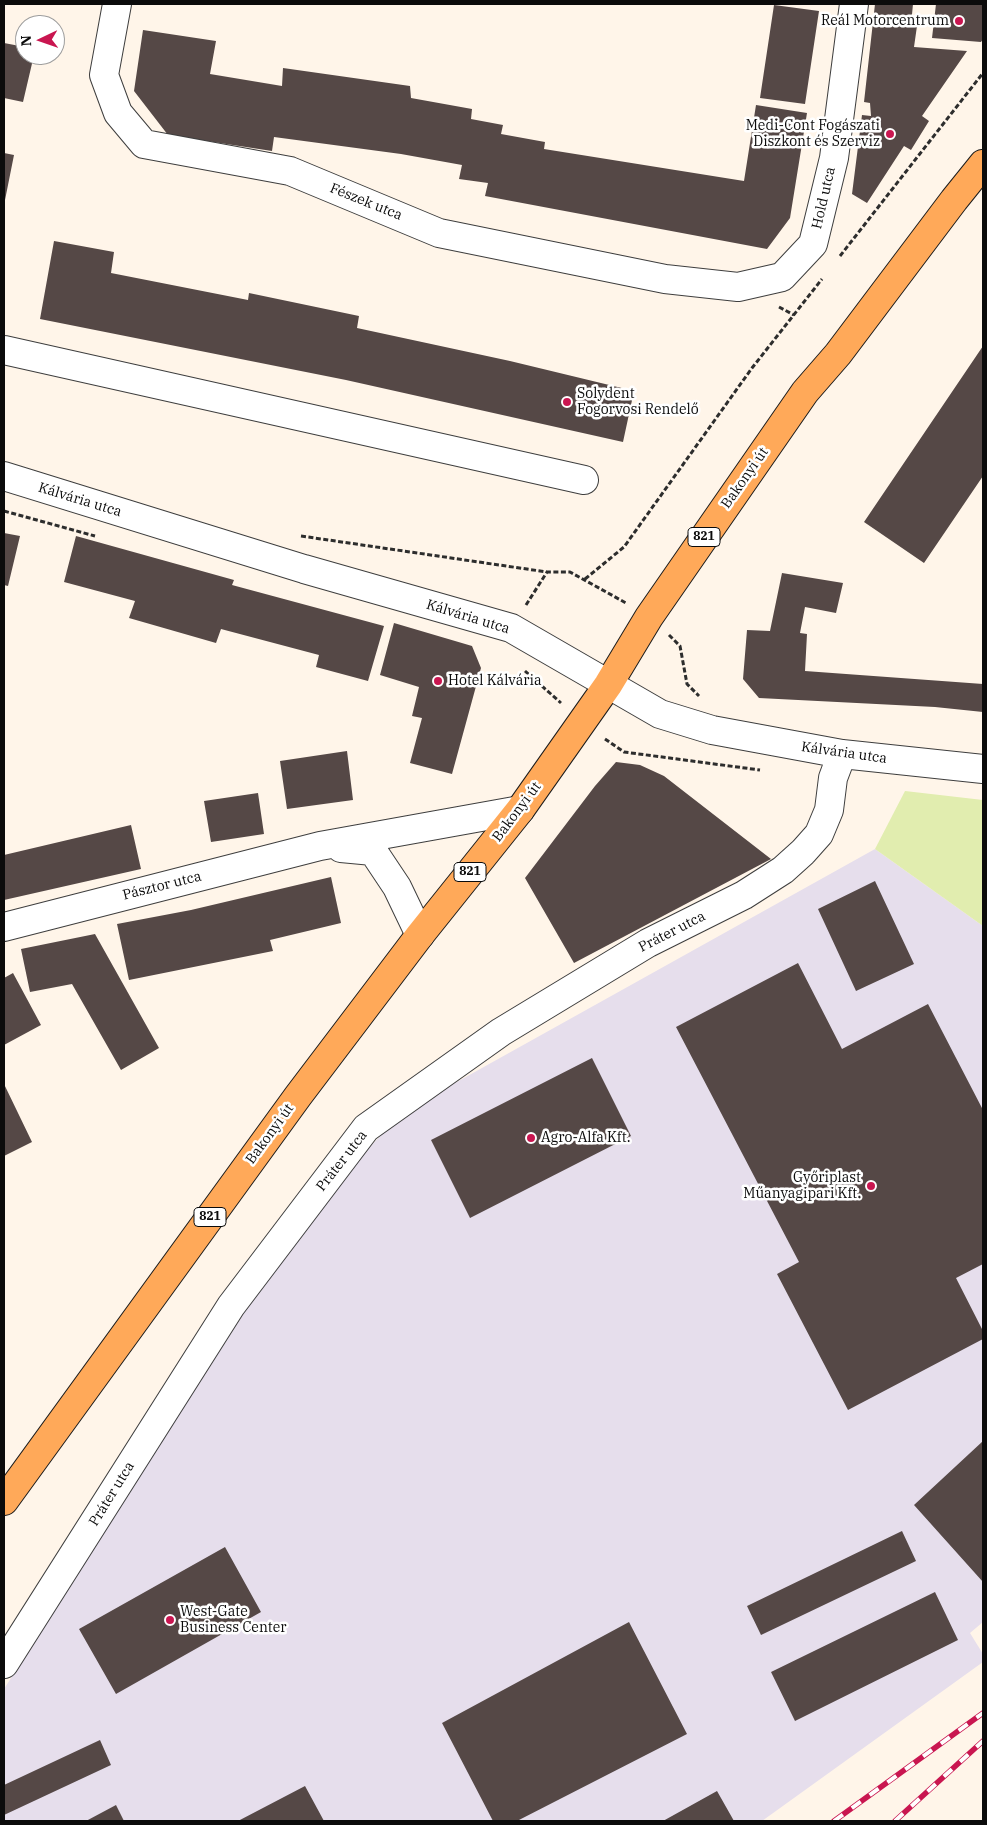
<!DOCTYPE html>
<html>
<head>
<meta charset="utf-8">
<style>
	body { margin:0 }
	#map { position:relative; width:987px; height:1825px; overflow:hidden; background:#fff5e9; font-family:"IBM Plex Serif",serif }
	canvas { display:block }
	.frame { position:absolute; inset:0; border:5px solid #0b0b0b; pointer-events:none }
	.north { position:absolute; left:15px; top:15px; width:50px; height:50px; box-sizing:border-box; background:#fff; border:1px solid #9d9d9d; border-radius:50%; rotate:267deg; font-size:14px; font-weight:700; line-height:20px; text-align:center; color:#0b0b0b }
	.north::after { content:''; display:block; margin:auto; width:18px; height:22px; background:#c91650; clip-path:polygon(50% 0,100% 100%,50% 72%,0 100%) }
</style>
</head>
<body>
<div id="map">
<canvas width="987" height="1825"></canvas>
<div class="frame"></div>
<div class="north">N</div>
</div>
<script>
const c = document.querySelector('canvas').getContext('2d');
c.lineJoin = 'round';
function paint(path, color) {
  c.fillStyle = color;
  c.fill(path, 'evenodd');
}
function poly(rows) {
  const path = new Path2D();
  for (const r of rows) {
    path.moveTo(r[0], r[1]);
    for (let i = 2; i < r.length; i += 2) path.lineTo(r[i], r[i + 1]);
  }
  return path;
}
function stroke(path, color, width, dash) {
  c.strokeStyle = color;
  c.lineWidth = width;
  c.lineCap = dash ? 'butt' : 'round';
  c.setLineDash(dash || []);
  c.stroke(path);
}
function drawText(font, color, halo, rows, align = 'center') {
  c.font = font + ' "IBM Plex Serif",serif';
  c.lineWidth = 5;
  c.setLineDash([]);
  c.textBaseline = 'middle';
  c.strokeStyle = halo;
  c.fillStyle = color;
  for (const [text, x, y, turn = 0] of rows) {
    c.save();
    c.translate(x, y);
    c.rotate((+turn || 0) * Math.PI / 180);
    c.textAlign = isNaN(turn) ? turn : align;
    if (halo) c.strokeText(text, 0, 0);
    c.fillText(text, 0, 0);
    c.restore();
  }
}
const industrial = poly([
	[875,849,983,926,983,1622,970,1633,983,1654,983,1662,762,1821,4,1821,4,1689,309,1211,403,1112]
]);
const green = poly([
	[905,791,983,800,983,926,875,849]
]);
const building = poly([
	[875,4,913,4,911,25,917,26,914,47,967,51,922,116,929,121,911,150,904,146,867,203,852,194,862,115,871,116,870,103,864,102],
	[936,4,983,4,983,39,981,42,932,38],
	[774,5,819,11,805,104,760,98],
	[143,30,216,41,210,74,282,86,283,68,410,86,411,98,472,109,471,119,503,125,501,134,545,142,544,149,744,181,756,105,807,113,790,218,767,249,485,196,488,183,459,179,462,165,401,154,274,137,272,151,168,135,134,91],
	[4,43,25,47,25,55,34,55,23,102,4,98],
	[4,153,14,155,5,200,4,200],
	[54,241,114,252,111,273,248,300,249,293,359,316,357,328,510,361,634,391,623,442,346,380,40,319],
	[983,346,983,476,924,563,864,522],
	[4,533,20,536,8,586,4,585],
	[76,536,234,580,232,585,384,626,368,681,316,667,319,655,221,629,216,643,129,618,135,601,64,582],
	[782,573,843,583,836,613,805,607,800,633,807,634,805,671,983,684,983,712,935,707,759,698,743,679,747,630,770,631],
	[394,623,472,646,481,668,452,774,410,763,422,718,412,716,419,687,380,675],
	[347,751,353,800,287,809,280,761],
	[616,762,640,765,664,776,771,859,574,963,525,878,595,786],
	[258,793,264,834,211,842,204,801],
	[131,825,141,869,4,900,4,855],
	[331,877,341,923,270,940,273,951,129,980,117,924,191,910],
	[875,881,914,964,856,991,818,909],
	[95,934,159,1048,121,1070,72,984,30,992,21,949],
	[798,963,842,1049,928,1004,983,1110,983,1264,956,1278,983,1331,983,1339,848,1410,777,1274,799,1262,676,1027],
	[13,973,41,1025,4,1045,4,978],
	[592,1058,631,1136,470,1218,431,1140],
	[4,1084,32,1142,4,1156],
	[983,1441,983,1582,914,1505],
	[902,1531,916,1561,761,1635,747,1606],
	[225,1547,261,1612,116,1694,79,1629],
	[935,1592,958,1640,795,1721,771,1672],
	[629,1622,687,1734,517,1821,493,1821,442,1723],
	[100,1740,111,1765,4,1815,4,1785],
	[305,1786,324,1821,238,1821],
	[717,1791,734,1821,663,1821],
	[116,1805,124,1821,86,1821]
]);
const path = poly([
	[840,256,983,73],
	[779,307,794,315],
	[4,511,95,536],
	[301,536,547,572,570,572,626,603],
	[585,579,624,547,752,368,822,279],
	[526,605,547,572],
	[669,635,680,646,687,684,699,696],
	[525,671,561,703],
	[605,739,624,752,760,770]
]);
const minor = poly([
	[117,4,104,75,118,113,144,144,290,171,439,233,665,279,738,287,782,277,813,244,834,158,854,4],
	[4,350,584,480],
	[4,476,304,569,511,628,660,714,712,730,842,754,983,769],
	[341,848,373,851,397,887,420,935],
	[4,927,320,846,520,810],
	[4,1664,231,1306,366,1128,501,1032,648,943,744,895,783,870,803,852,819,834,829,810,833,778,842,754]
]);
const major = poly([
	[4,1501,298,1096,420,935,520,810,608,685,649,617,805,392,838,354,954,200,983,164]
]);
const rail = poly([
	[834,1821,983,1713],
	[895,1821,983,1741]
]);
const markers = [
	[959,21,5,"#c91650"],
	[890,134,5,"#c91650"],
	[567,402,5,"#c91650"],
	[438,681,5,"#c91650"],
	[531,1138,5,"#c91650"],
	[871,1186,5,"#c91650"],
	[170,1620,5,"#c91650"]
];
const shields = [
	[704,537,32],
	[470,872,32],
	[210,1217,32]
];
const shieldNames = [
	["821",704,537],
	["821",470,872],
	["821",210,1217]
];
const poiNames = [
	["Reál Motorcentrum",949,21,"right"],
	["Medi-Cont Fogászati",880,126,"right"],
	["Diszkont és Szerviz",880,142,"right"],
	["Solydent",577,394],
	["Fogorvosi Rendelő",577,410],
	["Hotel Kálvária",448,681],
	["Agro-Alfa Kft.",541,1138],
	["Győriplast",861,1178,"right"],
	["Műanyagipari Kft.",861,1194,"right"],
	["West-Gate",180,1612],
	["Business Center",180,1628]
];
const streetNames = [
	["Hold utca",824,198,-77],
	["Fészek utca",366,202,22],
	["Bakonyi út",745,478,-55],
	["Kálvária utca",80,500,17],
	["Kálvária utca",468,617,17],
	["Kálvária utca",844,753,8],
	["Bakonyi út",517,812,-53],
	["Pásztor utca",162,886,-14],
	["Práter utca",672,932,-27],
	["Bakonyi út",270,1134,-54],
	["Práter utca",342,1161,-52],
	["Práter utca",112,1494,-58]
];
paint(industrial, '#e6deec');
paint(green, '#e1edaf');
paint(building, '#554846');
stroke(minor, '#3e3e3e', 30);
stroke(major, '#1c1c1c', 30);
stroke(path, '#2d2d2d', 3, [5, 2.5]);
stroke(minor, '#fff', 28);
stroke(major, '#ffa959', 28);
stroke(rail, '#c91650', 5.5);
stroke(rail, '#fff', 4, [11]);
for (const [x, y, r, color] of markers) {
  const dot = new Path2D();
  dot.arc(x, y, r, 0, 2 * Math.PI);
  c.fillStyle = color;
  c.fill(dot);
  stroke(dot, '#fff', 2);
}
for (const [x, y, w] of shields) {
  const box = new Path2D();
  box.roundRect(x - w / 2, y - 9.5, w, 19, 4);
  c.fillStyle = '#fff';
  c.fill(box);
  stroke(box, '#0b0b0b', 1);
}
drawText('bold 12px', '#0b0b0b', null, shieldNames);
drawText('14px', '#0b0b0b', '#fff', poiNames, 'left');
drawText('14px', '#0b0b0b', '#fff', streetNames);
</script>
</body>
</html>
